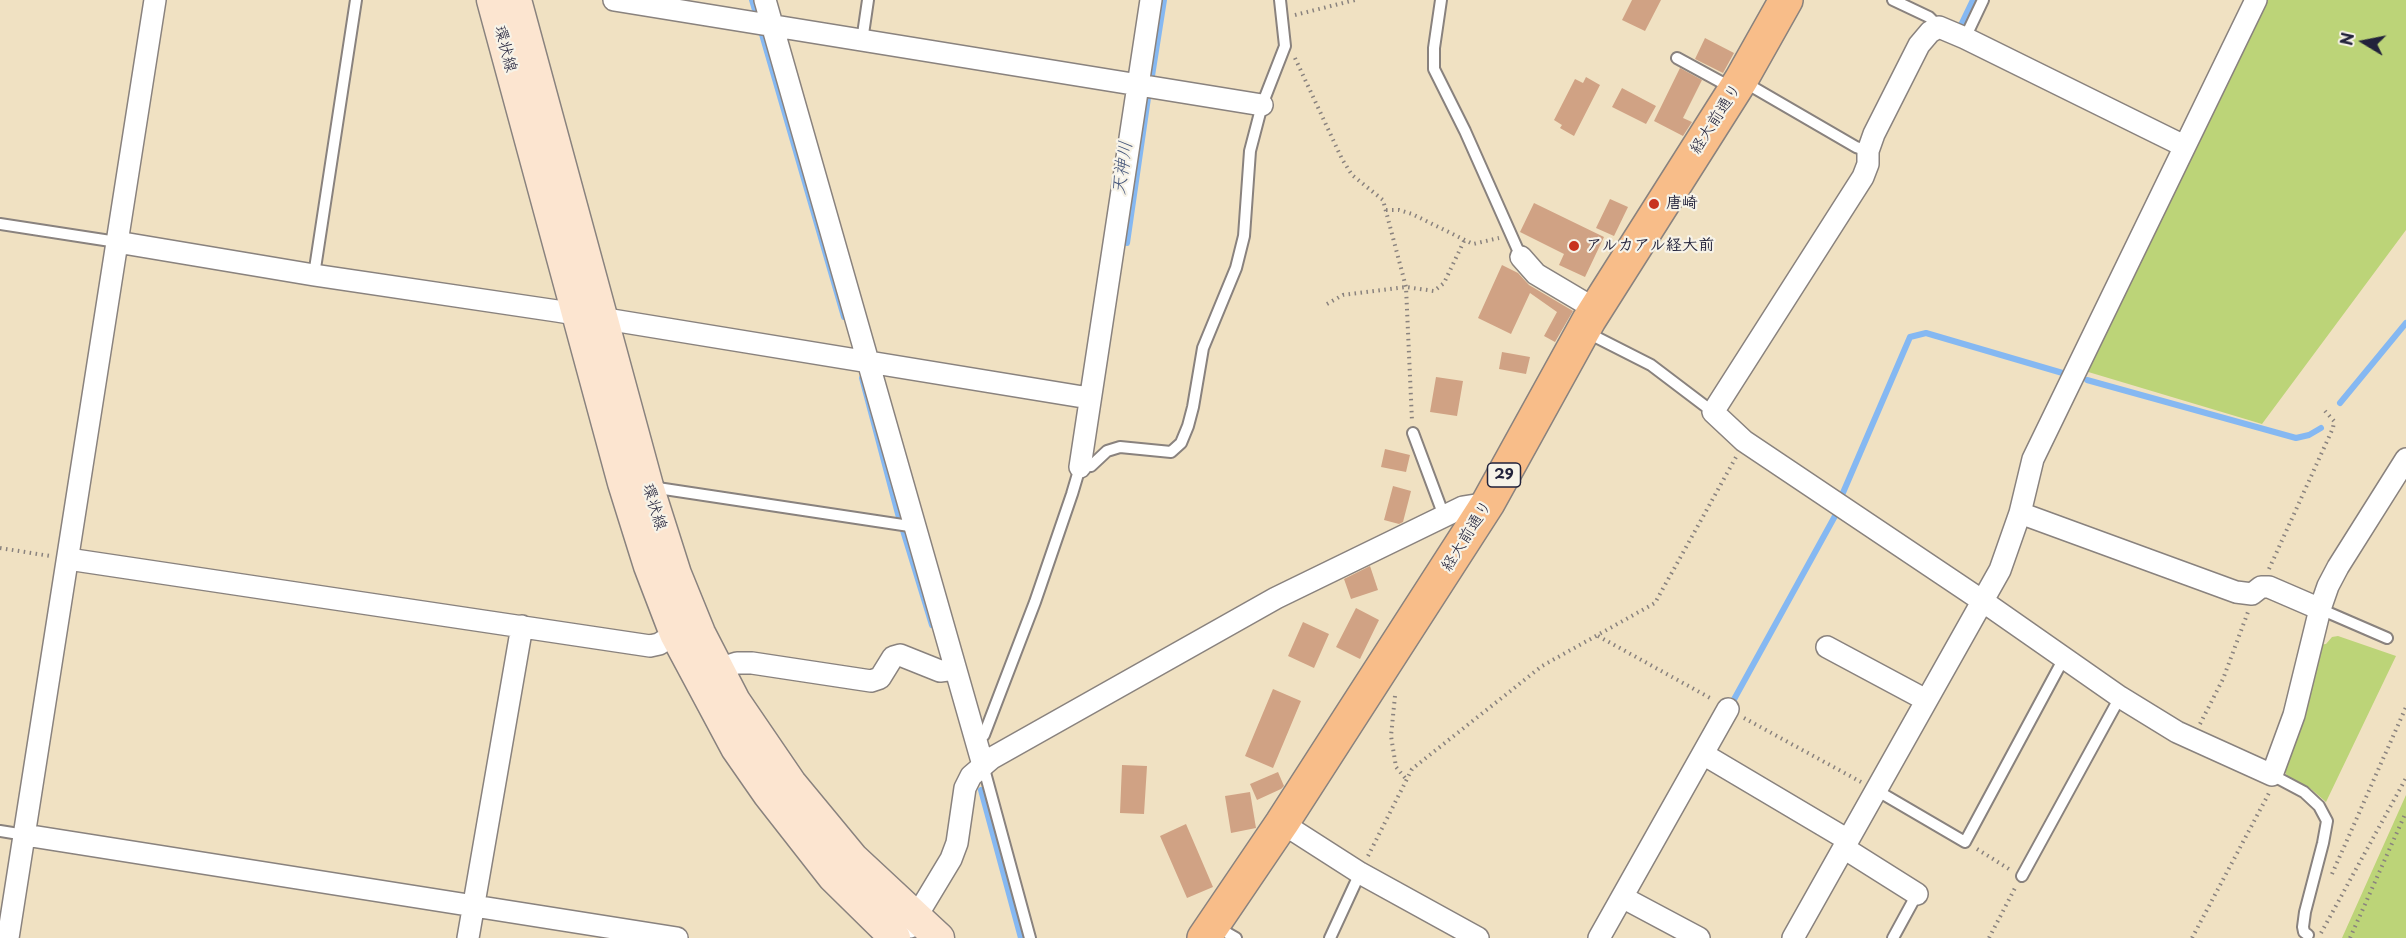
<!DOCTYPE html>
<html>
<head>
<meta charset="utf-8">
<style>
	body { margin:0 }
	#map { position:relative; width:2406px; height:938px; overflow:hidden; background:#f0e1c2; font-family:"Playpen Sans",sans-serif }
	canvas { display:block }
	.north { position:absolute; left:2334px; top:12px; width:60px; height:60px; -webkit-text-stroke:4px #f7f3e8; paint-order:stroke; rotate:280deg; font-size:16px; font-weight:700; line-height:24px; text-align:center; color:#22223b }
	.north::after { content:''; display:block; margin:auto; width:21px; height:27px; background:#22223b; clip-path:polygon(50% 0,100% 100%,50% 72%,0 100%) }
</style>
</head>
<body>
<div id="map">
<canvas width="2406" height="938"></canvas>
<div class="north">N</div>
</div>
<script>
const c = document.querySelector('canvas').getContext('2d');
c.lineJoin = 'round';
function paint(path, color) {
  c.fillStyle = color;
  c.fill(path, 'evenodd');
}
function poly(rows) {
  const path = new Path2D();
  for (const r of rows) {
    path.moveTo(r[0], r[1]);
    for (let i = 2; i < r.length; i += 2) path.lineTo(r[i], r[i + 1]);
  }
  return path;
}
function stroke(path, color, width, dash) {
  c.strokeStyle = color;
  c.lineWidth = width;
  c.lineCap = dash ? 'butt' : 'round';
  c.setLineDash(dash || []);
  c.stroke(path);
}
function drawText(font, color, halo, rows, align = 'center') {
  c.font = font + ' "Playpen Sans","Klee One",sans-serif';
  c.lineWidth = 4.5;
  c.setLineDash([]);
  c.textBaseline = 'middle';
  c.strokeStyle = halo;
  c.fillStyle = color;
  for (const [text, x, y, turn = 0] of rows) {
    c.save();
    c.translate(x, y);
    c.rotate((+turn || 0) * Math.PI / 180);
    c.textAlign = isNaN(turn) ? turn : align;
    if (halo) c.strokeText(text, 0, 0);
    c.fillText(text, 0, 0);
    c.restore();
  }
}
const green = poly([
	[2265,0,2406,0,2406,230,2262,424,2085,371],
	[2338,636,2396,656,2326,802,2311,789,2287,776,2282,765,2318,645,2326,644,2332,637],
	[2406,795,2406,938,2342,938]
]);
const stream = poly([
	[752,0,844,317],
	[1961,25,1973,0],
	[1152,76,1164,0],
	[1127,243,1148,98],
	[862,378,898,514,932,625],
	[2087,380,2296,438,2309,435,2321,428],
	[2340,403,2406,323],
	[1732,703,1835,516,1842,495,1910,337,1926,333,2066,374],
	[981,790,1021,938]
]);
const building = poly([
	[1632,0,1661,0,1645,31,1622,20],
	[1705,38,1734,53,1723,73,1695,59],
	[1680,68,1702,80,1683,118,1692,122,1683,136,1654,121],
	[1586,77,1600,85,1574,136,1560,128,1562,125,1554,120,1575,79,1583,83],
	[1622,88,1656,106,1646,124,1612,107],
	[1610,199,1628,207,1614,236,1596,228],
	[1534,203,1604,237,1585,277,1559,265,1564,254,1520,232],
	[1502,265,1518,273,1529,285,1573,311,1555,342,1544,336,1557,312,1530,293,1511,334,1478,318],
	[1502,352,1530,357,1526,374,1499,369],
	[1436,377,1463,381,1457,416,1430,412],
	[1385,449,1410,455,1406,472,1381,467],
	[1393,486,1411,491,1403,522,1399,524,1384,520],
	[1370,566,1378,590,1351,599,1344,579],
	[1356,608,1379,620,1360,659,1336,647],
	[1303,622,1329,634,1314,668,1288,656],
	[1273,689,1301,701,1273,768,1245,756],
	[1122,765,1147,766,1144,814,1120,813],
	[1278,772,1284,786,1281,789,1257,800,1250,784],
	[1250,792,1256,828,1231,833,1225,796],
	[1186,824,1213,887,1187,898,1160,836]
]);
const path = poly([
	[1295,15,1355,0],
	[1295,58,1342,159,1352,175,1383,200,1406,287,1412,421],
	[1386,210,1399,210,1412,214,1473,244,1499,238],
	[1327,304,1343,295,1406,287,1434,291,1444,283,1464,241],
	[0,548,50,556],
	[2269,569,2333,428,2334,421,2325,411],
	[1598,636,1712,699],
	[1395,696,1391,736,1396,767,1406,779],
	[1744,718,1861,782],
	[2200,724,2223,679,2248,612],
	[1977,849,2009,869],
	[1368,856,1412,769,1542,666,1655,603,1736,457],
	[2332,874,2406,707],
	[2321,933,2406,778],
	[1989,938,2015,888],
	[2192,938,2269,793],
	[2350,938,2406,812]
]);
const lane = poly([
	[1441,0,1434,48,1434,69,1465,131,1521,257],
	[1893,0,1929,17,1939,27],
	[1965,38,1983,0],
	[862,41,868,0],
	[1677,58,1732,88],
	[1744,82,1856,147,1868,151],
	[0,224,117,242],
	[314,275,356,0],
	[1586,332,1651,365,1713,412],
	[1413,433,1444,516],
	[651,487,916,527],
	[2320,609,2387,638],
	[976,740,984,735,1035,602,1072,494,1080,467,1091,466,1107,451,1120,447,1171,452,1181,443,1188,426,1193,407,1203,348,1236,268,1244,236,1250,151,1262,105,1285,46,1280,0],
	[983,765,1030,938],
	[2272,775,2304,792,2319,806,2327,821,2323,843,2305,912,2303,927,2304,932,2308,935],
	[1876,790,1965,842,2064,658],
	[0,831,25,835],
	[2022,876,2120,697],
	[1215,926,1236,938],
	[1330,938,1360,873],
	[1893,938,1917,894]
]);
const street = poly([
	[614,0,1262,105],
	[765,0,983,765],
	[2184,146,1965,38,1939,27,1930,32,1919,45,1874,134,1868,151,1868,164,1863,177,1713,412,1744,441,1984,602,2120,697,2177,732,2272,775,2294,715,2320,609,2328,586,2338,567,2406,459],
	[117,242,314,275,557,311,1089,398],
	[1521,257,1536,274,1595,309],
	[1080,467,1151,0],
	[2020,513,2236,592,2252,594,2261,587,2269,587,2320,609],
	[68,559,650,646,659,644,675,634],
	[1827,647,1926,700],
	[718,669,737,663,752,663,871,681,880,678,893,657,900,655,940,671,955,669],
	[1703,754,1848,840],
	[1282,823,1360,873,1478,938],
	[25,835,677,938],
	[1844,848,1917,894],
	[1622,897,1699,938],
	[910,927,951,859,957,843,965,788,971,776,992,758,1276,598,1463,507,1488,503],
	[8,938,155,0],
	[468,938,522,626],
	[1599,938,1728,709],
	[1793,938,2000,570,2020,513,2033,459,2256,0]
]);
const secondary = poly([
	[492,0,623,483,649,566,675,634,736,748,768,794,833,877,895,938],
	[516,0,648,486,676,574,700,633,735,701,791,783,853,858,939,938]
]);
const primary = poly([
	[1204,938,1282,823,1488,503,1589,320,1741,80,1786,0]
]);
const markers = [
	[1654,204,6,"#c8321e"],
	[1574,246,6,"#c8321e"]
];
const shields = [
	[1504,475,33]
];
const shieldNames = [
	["29",1504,475]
];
const streetNames = [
	["環状線",505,49,75],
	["経大前通り",1716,119,-57],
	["環状線",654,507,73],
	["経大前通り",1467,536,-58]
];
const poiNames = [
	["唐崎",1666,204],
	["アルカアル経大前",1586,246]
];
const waterNames = [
	["天神川",1123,168,-82]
];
paint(green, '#bcd478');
stroke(stream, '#85b8f2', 6);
paint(building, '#d0a284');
stroke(lane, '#89827e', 14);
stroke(street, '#89827e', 24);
stroke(secondary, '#89827e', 33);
stroke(primary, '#89827e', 36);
stroke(path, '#89827e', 4, [1.5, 4.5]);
stroke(lane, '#fff', 10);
stroke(street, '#fff', 21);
stroke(secondary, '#fce5d0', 30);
stroke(primary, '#f8bd89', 33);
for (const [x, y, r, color] of markers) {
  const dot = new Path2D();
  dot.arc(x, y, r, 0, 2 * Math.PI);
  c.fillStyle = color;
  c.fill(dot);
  stroke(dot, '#f7f3e8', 2);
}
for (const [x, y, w] of shields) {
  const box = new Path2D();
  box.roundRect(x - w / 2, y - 12, w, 24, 4.5);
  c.fillStyle = '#f7f3e8';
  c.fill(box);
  stroke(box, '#22223b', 1.5);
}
drawText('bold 15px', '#22223b', null, shieldNames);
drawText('16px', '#22223b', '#f7f3e8', streetNames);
drawText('bold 16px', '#22223b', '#f7f3e8', poiNames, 'left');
drawText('italic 18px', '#45567b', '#f7f3e8', waterNames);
</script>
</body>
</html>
